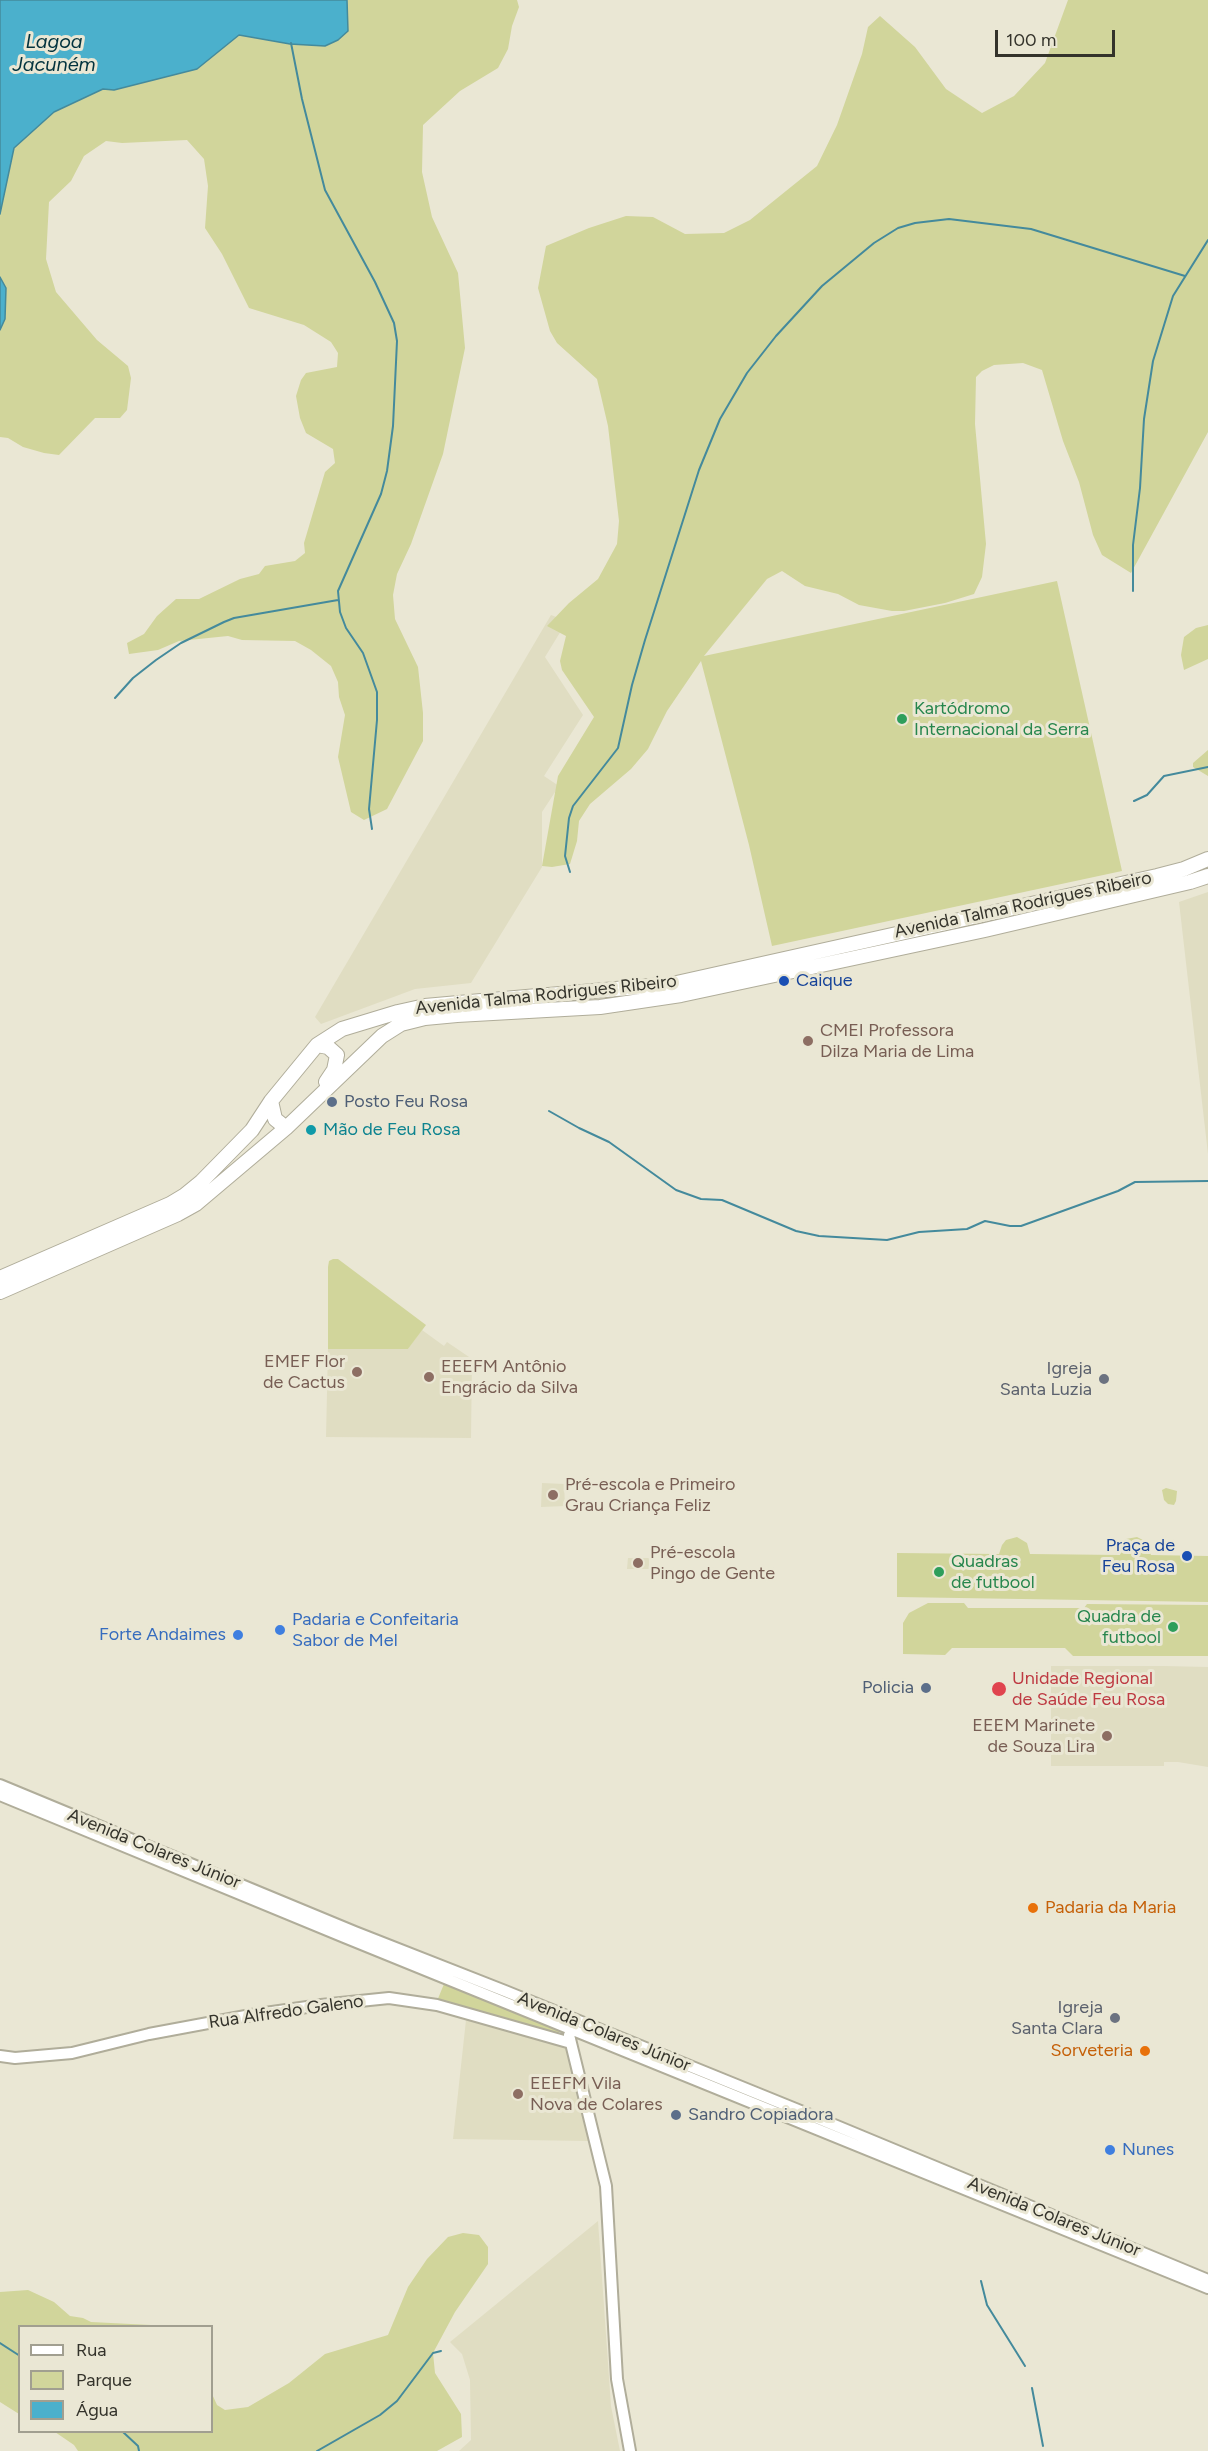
<!DOCTYPE html>
<html>
<head>
<meta charset="utf-8">
<style>
	body { margin:0 }
	#map { position:relative; width:1208px; height:2451px; overflow:hidden; background:#eae7d4; font-family:Figtree,sans-serif }
	canvas { display:block }
	.legend { position:absolute; left:18px; top:2325px; width:195px; height:108px; box-sizing:border-box; background:#eae7d4; border:2px solid #a19f90; margin:0; padding:8px 10px; list-style:none; font-size:18px; color:#34332b }
	.legend li { display:flex; align-items:center; gap:12px; height:30px }
	.legend b { width:30px; border:2px solid #a19f90 }
	.scale { position:absolute; left:995px; top:30px; width:120px; height:27px; box-sizing:border-box; border:3px solid #34332b; border-top:0; padding-left:8px; font-size:18px; line-height:21px; white-space:nowrap; color:#34332b; -webkit-text-stroke:4px #eae7d4; paint-order:stroke }
</style>
</head>
<body>
<div id="map">
<canvas width="1208" height="2451"></canvas>
<ul class="legend">
<li><b style="height:8px;background:#fff"></b>Rua</li>
<li><b style="height:16px;background:#d1d59b"></b>Parque</li>
<li><b style="height:16px;background:#4bb0cc"></b>Água</li>
</ul>
<div class="scale">100 m</div>
</div>
<script>
const c = document.querySelector('canvas').getContext('2d');
c.lineJoin = 'round';
function paint(path, color) {
  c.fillStyle = color;
  c.fill(path, 'evenodd');
}
function poly(rows) {
  const path = new Path2D();
  for (const r of rows) {
    path.moveTo(r[0], r[1]);
    for (let i = 2; i < r.length; i += 2) path.lineTo(r[i], r[i + 1]);
  }
  return path;
}
function stroke(path, color, width, dash) {
  c.strokeStyle = color;
  c.lineWidth = width;
  c.lineCap = dash ? 'butt' : 'round';
  c.setLineDash(dash || []);
  c.stroke(path);
}
function drawText(font, color, halo, rows, align = 'center') {
  c.font = font + ' Figtree,sans-serif';
  c.lineWidth = 6;
  c.setLineDash([]);
  c.textBaseline = 'middle';
  c.strokeStyle = halo;
  c.fillStyle = color;
  for (const [text, x, y, turn = 0] of rows) {
    c.save();
    c.translate(x, y);
    c.rotate((+turn || 0) * Math.PI / 180);
    c.textAlign = isNaN(turn) ? turn : align;
    if (halo) c.strokeText(text, 0, 0);
    c.fillText(text, 0, 0);
    c.restore();
  }
}
const built = poly([
	[551,615,567,621,545,657,583,715,544,776,559,786,542,812,542,867,471,983,415,989,321,1024,315,1017],
	[1208,892,1208,1154,1179,902],
	[422,1330,444,1346,447,1342,472,1359,471,1438,326,1437,328,1349,408,1349],
	[542,1483,564,1484,565,1506,541,1507],
	[628,1558,649,1558,649,1569,627,1569],
	[1164,1666,1208,1667,1208,1767,1178,1762,1164,1762,1164,1766,1051,1766,1051,1666],
	[466,2020,570,2048,589,2141,453,2139],
	[598,2221,611,2406,620,2451,459,2451,471,2440,470,2380,462,2354,450,2342]
]);
const green = poly([
	[347,0,517,0,519,7,512,26,508,49,498,68,460,91,423,125,422,172,432,217,458,273,465,348,443,454,411,544,397,574,393,595,395,619,418,667,423,713,423,741,387,809,364,820,351,812,338,757,345,715,339,697,338,682,331,666,311,650,295,641,242,640,228,636,179,641,158,650,129,654,127,643,144,634,157,616,176,599,199,599,240,579,259,574,265,566,295,561,305,553,304,543,325,472,335,463,333,449,306,433,300,418,296,396,301,380,306,373,337,367,338,353,331,342,304,325,249,308,222,254,205,228,208,186,204,159,187,140,122,143,106,141,84,156,71,181,49,202,46,259,56,292,97,340,128,366,131,378,127,410,120,418,95,418,59,455,44,453,23,447,8,438,0,437,0,330,5,319,6,288,0,277,0,214,14,148,54,112,103,89,114,90,197,69,239,35,290,44,325,46,348,31],
	[1068,0,1208,0,1208,432,1131,573,1102,555,1093,535,1079,482,1063,441,1042,370,1023,363,994,365,982,371,976,377,975,424,986,544,982,577,974,594,945,603,904,611,892,611,859,605,838,594,805,586,782,571,767,579,704,656,1057,581,1122,871,772,946,749,845,701,661,667,711,648,749,631,769,590,804,579,821,577,841,570,864,552,867,542,866,558,776,594,717,562,670,560,661,566,636,547,626,569,603,598,579,617,544,619,521,608,426,597,379,557,343,550,331,538,288,546,246,589,228,626,216,653,217,685,234,724,233,750,220,817,166,837,125,862,54,868,27,880,16,915,47,946,89,982,113,1014,96,1045,63],
	[1208,625,1208,659,1184,670,1181,655,1184,637,1196,628],
	[1208,750,1208,776,1193,767,1193,763],
	[333,1259,338,1259,426,1325,408,1349,328,1349,328,1267,329,1261],
	[1166,1488,1177,1491,1176,1501,1174,1505,1168,1504,1164,1500,1162,1490],
	[1017,1537,1027,1543,1030,1554,1120,1555,1122,1544,1126,1539,1137,1537,1147,1542,1151,1555,1208,1556,1208,1602,897,1597,897,1553,999,1554,1002,1545,1006,1540],
	[928,1603,964,1603,968,1608,1084,1608,1087,1604,1208,1605,1208,1656,1073,1656,1065,1648,952,1648,945,1655,903,1654,903,1623,909,1613],
	[444,1984,560,2027,560,2031,558,2034,437,2001],
	[463,2233,479,2235,488,2247,488,2264,455,2312,433,2353,435,2373,461,2414,462,2437,437,2451,78,2451,74,2445,55,2432,212,2432,212,2394,217,2405,225,2410,248,2407,289,2383,325,2354,388,2335,408,2287,427,2259,448,2237],
	[28,2290,54,2302,70,2316,83,2318,91,2322,171,2326,20,2326,19,2414,0,2402,0,2292]
]);
const water = poly([
	[0,0,347,0,348,31,338,40,325,46,290,44,239,35,197,69,114,90,103,89,54,112,14,148,0,214,0,0],
	[0,277,6,288,5,319,0,330,0,277]
]);
const stream = poly([
	[291,43,302,99,325,190,375,282,394,323,397,341,393,426,387,471,381,494,338,591,340,612,346,628,363,653,377,692,377,720,369,809,372,829],
	[1133,591,1133,545,1140,488,1144,419,1153,361,1173,296,1208,240],
	[115,698,133,678,156,660,181,643,224,622,234,618,338,600],
	[1134,801,1147,795,1164,776,1208,767],
	[570,872,565,856,569,818,573,806,618,748,632,685,645,640,699,470,720,419,747,373,776,336,822,286,874,243,898,228,915,223,949,219,1031,229,1185,276],
	[549,1111,579,1128,609,1142,676,1190,701,1199,722,1200,796,1231,819,1236,887,1240,919,1232,967,1229,985,1221,1010,1226,1021,1226,1118,1191,1135,1182,1208,1181],
	[981,2281,987,2305,1025,2366],
	[0,2343,20,2356],
	[1032,2388,1043,2446],
	[123,2432,138,2446,139,2451],
	[317,2451,380,2415,397,2401,433,2353,441,2351]
]);
const minor = poly([
	[0,1785,355,1932,505,1991,798,2110,1208,2280],
	[0,1795,344,1937,1208,2288],
	[569,2035,606,2186,617,2379,630,2451],
	[0,2056,15,2058,72,2053,149,2034,251,2015,321,2005,389,1998,437,2005,571,2043]
]);
const major = poly([
	[317,1045,328,1047,337,1055,334,1070,326,1082],
	[271,1101,275,1119,286,1128],
	[0,1278,170,1204,185,1195,201,1182,252,1130,271,1101,317,1045,342,1029,398,1012,425,1006,672,984,1157,876,1184,869,1208,859],
	[0,1292,178,1214,196,1204,286,1128,382,1036,401,1024,425,1018,457,1015,600,1007,681,995,985,930,1190,882,1208,876]
]);
const markers = [
	[902,719,6,"#2e9e5b"],
	[784,981,6,"#1a4fb4"],
	[808,1041,6,"#8d6e63"],
	[332,1102,6,"#5c6f8a"],
	[311,1130,6,"#0f9aa8"],
	[357,1372,6,"#8d6e63"],
	[429,1377,6,"#8d6e63"],
	[1104,1379,6,"#6b7280"],
	[553,1495,6,"#8d6e63"],
	[1187,1556,6,"#1a4fb4"],
	[638,1563,6,"#8d6e63"],
	[939,1572,6,"#2e9e5b"],
	[1173,1627,6,"#2e9e5b"],
	[280,1630,6,"#3f7fe0"],
	[238,1635,6,"#3f7fe0"],
	[926,1688,6,"#5c6f8a"],
	[999,1689,8,"#e0444e"],
	[1107,1736,6,"#8d6e63"],
	[1033,1908,6,"#e8710a"],
	[1115,2018,6,"#6b7280"],
	[1145,2051,6,"#e8710a"],
	[518,2094,6,"#8d6e63"],
	[676,2115,6,"#5c6f8a"],
	[1110,2150,6,"#3f7fe0"]
];
const leisureNames = [
	["Kartódromo",914,709],
	["Internacional da Serra",914,730],
	["Quadras",951,1562],
	["de futbool",951,1583],
	["Quadra de",1161,1617,"right"],
	["futbool",1161,1638,"right"]
];
const streetNames = [
	["Avenida Talma Rodrigues Ribeiro",1023,905,-12],
	["Avenida Talma Rodrigues Ribeiro",546,995,-6],
	["Avenida Colares Júnior",154,1849,22],
	["Rua Alfredo Galeno",286,2012,-8],
	["Avenida Colares Júnior",604,2032,22],
	["Avenida Colares Júnior",1054,2217,22]
];
const transitNames = [
	["Caique",796,981],
	["Praça de",1175,1546,"right"],
	["Feu Rosa",1175,1567,"right"]
];
const educationNames = [
	["CMEI Professora",820,1031],
	["Dilza Maria de Lima",820,1052],
	["EMEF Flor",345,1362,"right"],
	["de Cactus",345,1383,"right"],
	["EEEFM Antônio",441,1367],
	["Engrácio da Silva",441,1388],
	["Pré-escola e Primeiro",565,1485],
	["Grau Criança Feliz",565,1506],
	["Pré-escola",650,1553],
	["Pingo de Gente",650,1574],
	["EEEM Marinete",1095,1726,"right"],
	["de Souza Lira",1095,1747,"right"],
	["EEEFM Vila",530,2084],
	["Nova de Colares",530,2105]
];
const serviceNames = [
	["Posto Feu Rosa",344,1102],
	["Policia",914,1688,"right"],
	["Sandro Copiadora",688,2115]
];
const cultureNames = [
	["Mão de Feu Rosa",323,1130]
];
const worshipNames = [
	["Igreja",1092,1369],
	["Santa Luzia",1092,1390],
	["Igreja",1103,2008],
	["Santa Clara",1103,2029]
];
const shopNames = [
	["Padaria e Confeitaria",292,1620],
	["Sabor de Mel",292,1641],
	["Forte Andaimes",226,1635,"right"],
	["Nunes",1122,2150]
];
const healthNames = [
	["Unidade Regional",1012,1679],
	["de Saúde Feu Rosa",1012,1700]
];
const foodNames = [
	["Padaria da Maria",1045,1908],
	["Sorveteria",1133,2051,"right"]
];
const waterNames = [
	["Lagoa",54,42],
	["Jacuném",54,65]
];
paint(built, '#e0ddc2');
paint(green, '#d1d59b');
paint(water, '#4bb0cc');
stroke(water, '#448a9c', 1.5);
stroke(stream, '#448a9c', 2);
stroke(minor, '#b0ad9a', 14);
stroke(major, '#b0ad9a', 16);
stroke(minor, '#fff', 10);
stroke(major, '#fff', 14);
for (const [x, y, r, color] of markers) {
  const dot = new Path2D();
  dot.arc(x, y, r, 0, 2 * Math.PI);
  c.fillStyle = color;
  c.fill(dot);
  stroke(dot, '#eae7d4', 2);
}
drawText('18px', '#27864d', '#eae7d4', leisureNames, 'left');
drawText('18px', '#34332b', '#eae7d4', streetNames);
drawText('18px', '#164399', '#eae7d4', transitNames, 'left');
drawText('18px', '#785e54', '#eae7d4', educationNames, 'left');
drawText('18px', '#4e5e75', '#eae7d4', serviceNames, 'left');
drawText('18px', '#0d838f', '#eae7d4', cultureNames, 'left');
drawText('18px', '#5b616d', '#eae7d4', worshipNames, 'right');
drawText('18px', '#366cbe', '#eae7d4', shopNames, 'left');
drawText('18px', '#be3a42', '#eae7d4', healthNames, 'left');
drawText('18px', '#c56008', '#eae7d4', foodNames, 'left');
drawText('italic 20px', '#02333e', '#eae7d4', waterNames);
</script>
</body>
</html>
